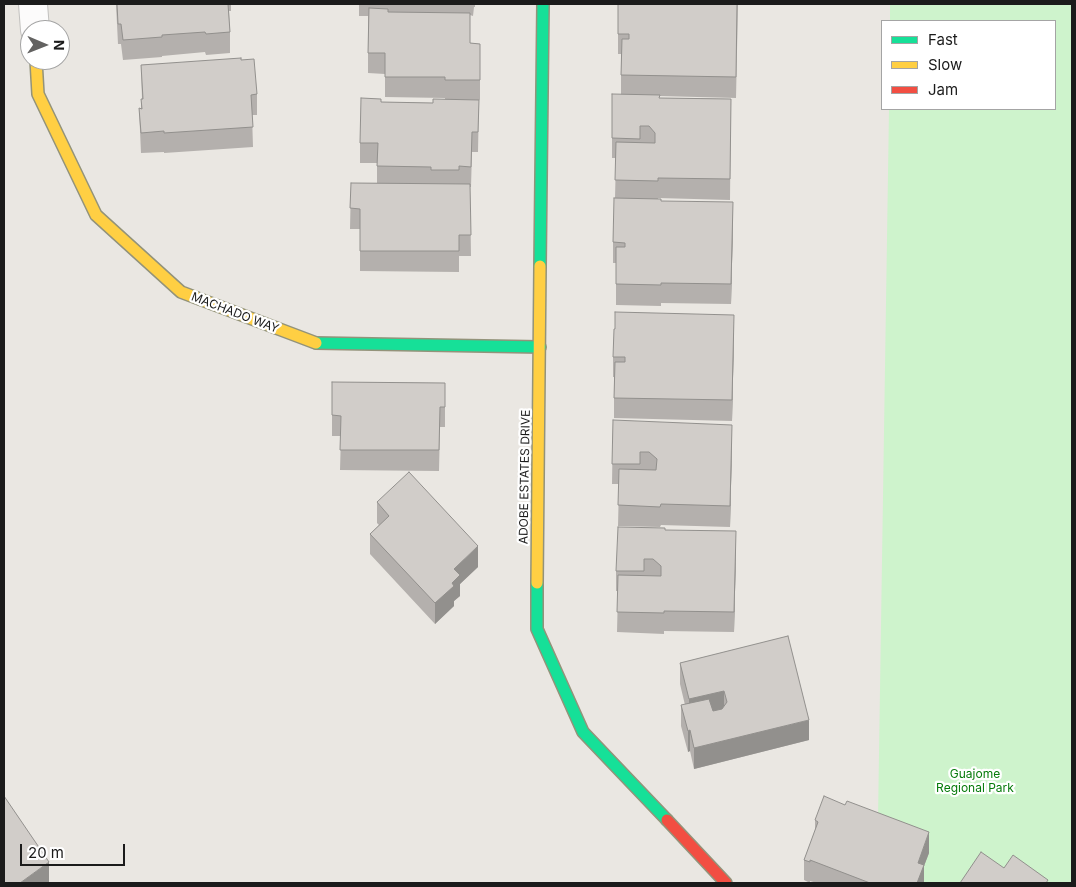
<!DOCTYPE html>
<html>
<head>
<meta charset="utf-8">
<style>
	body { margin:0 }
	#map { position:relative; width:1076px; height:887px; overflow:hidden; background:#eae7e2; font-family:Inter,sans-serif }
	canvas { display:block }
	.frame { position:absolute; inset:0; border:5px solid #1b1b1b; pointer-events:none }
	.legend { position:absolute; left:881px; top:20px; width:175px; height:90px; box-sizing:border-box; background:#fff; border:1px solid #a4a4a4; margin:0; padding:6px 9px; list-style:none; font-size:15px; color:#1b1b1b }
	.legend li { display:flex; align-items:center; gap:10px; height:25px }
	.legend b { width:25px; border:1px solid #a4a4a4 }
	.north { position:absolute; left:20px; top:20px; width:50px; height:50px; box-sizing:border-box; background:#fff; border:1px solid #a4a4a4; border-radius:50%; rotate:91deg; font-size:14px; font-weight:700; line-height:20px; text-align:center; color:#1b1b1b }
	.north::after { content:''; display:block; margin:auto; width:18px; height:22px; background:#636261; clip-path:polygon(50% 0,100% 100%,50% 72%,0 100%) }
	.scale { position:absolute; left:20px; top:844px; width:105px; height:22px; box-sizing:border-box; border:2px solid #1b1b1b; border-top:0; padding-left:6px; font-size:15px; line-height:18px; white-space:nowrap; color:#1b1b1b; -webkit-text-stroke:4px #fff; paint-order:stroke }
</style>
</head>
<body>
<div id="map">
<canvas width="1076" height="887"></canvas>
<div class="frame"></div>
<ul class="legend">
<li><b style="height:6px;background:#16e098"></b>Fast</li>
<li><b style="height:6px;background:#ffcf43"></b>Slow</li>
<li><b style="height:6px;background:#f24e42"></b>Jam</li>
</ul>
<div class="north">N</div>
<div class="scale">20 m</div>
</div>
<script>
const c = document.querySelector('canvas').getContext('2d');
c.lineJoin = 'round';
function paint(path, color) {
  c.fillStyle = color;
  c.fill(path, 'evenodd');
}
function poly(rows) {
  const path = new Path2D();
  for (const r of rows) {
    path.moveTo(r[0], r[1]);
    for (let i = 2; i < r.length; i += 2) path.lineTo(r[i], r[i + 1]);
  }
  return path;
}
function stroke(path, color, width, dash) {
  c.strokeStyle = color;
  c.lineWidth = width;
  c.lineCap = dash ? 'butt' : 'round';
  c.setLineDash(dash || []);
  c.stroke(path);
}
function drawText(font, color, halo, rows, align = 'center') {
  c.font = font + ' Inter,sans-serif';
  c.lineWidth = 4.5;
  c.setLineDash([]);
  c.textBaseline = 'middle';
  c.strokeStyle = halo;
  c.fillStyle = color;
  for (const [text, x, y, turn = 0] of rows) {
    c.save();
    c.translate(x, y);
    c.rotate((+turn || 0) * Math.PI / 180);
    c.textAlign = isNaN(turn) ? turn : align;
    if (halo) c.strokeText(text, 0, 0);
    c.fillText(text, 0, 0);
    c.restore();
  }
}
const park = poly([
	[890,4,1072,4,1072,883,877,883,889,109,1055,109,1055,21,890,21]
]);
const street = poly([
	[33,4,35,30]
]);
const fast = poly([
	[540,266,543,4],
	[316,343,540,347],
	[537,583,537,629,583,732,667,820]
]);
const slow = poly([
	[36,60,38,94,96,215,181,292,316,343],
	[537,583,540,266]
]);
const jam = poly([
	[667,820,726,883]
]);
const wall = poly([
	[116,4,231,4,231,11,229,11,230,32,230,53,206,55,205,52,162,56,162,57,123,60,121,44,118,44],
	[359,4,475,4,475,7,474,7,473,16,470,15,470,43,480,44,480,100,479,100,478,152,472,152,471,187,470,187,471,256,459,256,459,272,360,271,360,229,350,229,351,183,377,183,377,163,360,163,360,143,381,102,433,103,445,99,445,98,385,97,385,74,368,73,368,16,359,16],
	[618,4,738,4,736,98,659,96,659,98,731,99,730,200,658,198,658,199,661,201,733,223,731,304,661,303,661,306,616,305,616,263,613,263,613,242,615,198,616,158,612,158,612,138,621,94,621,54,618,54],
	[241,60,257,94,257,115,252,115,253,147,164,153,164,152,141,153,139,108,141,109,141,99,142,99,141,65],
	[734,335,732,421,614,418,614,377,613,377,613,357],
	[332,382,445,383,445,427,440,427,439,471,340,470,341,436,332,436],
	[613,420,732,445,730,527,661,525,660,527,618,526,619,484,612,484],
	[377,502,478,567,460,584,460,596,454,601,454,606,435,624,370,554,370,534,379,525,377,523],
	[665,530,736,551,734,632,664,631,664,634,617,632,618,591,616,591,616,571],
	[680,663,809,740,694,769,690,751,688,752,681,726,681,705,685,705,680,684],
	[815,820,929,853,924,866,924,883,817,883,810,881,810,883,804,880,804,860,815,831]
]);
const shadedWall = poly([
	[733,202,733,223,731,304,731,284],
	[734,315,734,335,732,421,732,400],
	[732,425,732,445,730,527,730,506],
	[736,531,736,551,734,632,734,612],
	[478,546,478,567,460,584,460,596,454,601,454,606,435,624,435,603,452,583,454,569],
	[724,691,724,711,689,720,689,699],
	[809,720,809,740,694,769,694,748],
	[690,730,690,751,688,752,688,731],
	[929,832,929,853,924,866,924,883,917,883,918,863],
	[49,862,49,883,20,883]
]);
const building = poly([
	[117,4,228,4,230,32,206,34,205,32,162,35,162,37,123,40,121,24,118,24,117,4],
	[618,4,737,4,736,77,621,75,622,39,629,39,629,34,618,34,618,4],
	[369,8,388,9,388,12,470,13,470,43,480,44,480,80,445,80,445,77,385,77,385,53,368,53,369,8],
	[241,58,241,60,254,59,257,94,251,95,253,127,164,133,164,131,141,133,139,108,142,109,141,99,143,99,141,65,241,58],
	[612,94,660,95,659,98,731,99,730,179,658,178,658,181,615,180,616,142,655,143,655,133,649,126,640,126,640,139,612,138,612,94],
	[361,98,381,99,381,102,433,103,433,99,479,100,478,132,472,132,471,167,459,166,459,170,431,170,431,167,377,166,378,143,360,143,361,98],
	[351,183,470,184,471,235,459,235,459,251,360,251,360,209,350,208,351,183],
	[614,198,661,199,661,201,733,202,731,284,661,283,661,285,616,284,616,247,625,247,625,243,613,242,614,198],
	[615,312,734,315,732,400,614,398,615,362,625,362,625,357,613,357,614,329,615,329,615,312],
	[332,382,445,383,445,407,440,407,439,450,340,450,341,416,332,415,332,382],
	[613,420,732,425,730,506,661,504,660,507,618,505,619,469,656,470,657,459,649,452,640,452,640,464,612,464,613,420],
	[409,472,478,546,454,569,460,575,452,583,454,586,435,603,370,534,389,516,377,502,409,472],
	[618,527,665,528,665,530,736,531,734,612,664,611,664,613,617,612,618,575,661,576,661,566,653,559,644,559,644,571,616,571,618,527],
	[788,636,809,720,694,748,690,730,688,731,681,705,709,699,713,711,722,709,727,702,724,691,689,699,680,663,788,636],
	[4,796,49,862,20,883,4,883,4,796],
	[824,796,845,805,847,801,929,832,918,863,924,865,917,883,870,883,810,860,810,862,804,860,818,822,815,820,824,796],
	[981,852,1004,868,1013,855,1048,880,1046,883,960,883,981,852]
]);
const streetNames = [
	["MACHADO WAY",235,313,21],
	["ADOBE ESTATES DRIVE",525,477,-89]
];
const parkNames = [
	["Guajome",975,774],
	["Regional Park",975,788]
];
paint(park, '#cef3cc');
stroke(street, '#c2c1bf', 30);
stroke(fast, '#93937a', 14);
stroke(slow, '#93937a', 14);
stroke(jam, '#93937a', 14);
stroke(street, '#fcfbfb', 28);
stroke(fast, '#16e098', 11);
stroke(slow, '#ffcf43', 11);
stroke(jam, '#f24e42', 11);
paint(wall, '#b4b0ad');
paint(shadedWall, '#92908d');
paint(building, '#d1cdc9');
stroke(building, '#92908d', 1);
drawText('12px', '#1b1b1b', '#fff', streetNames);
drawText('12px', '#067b0b', '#fff', parkNames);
</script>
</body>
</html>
